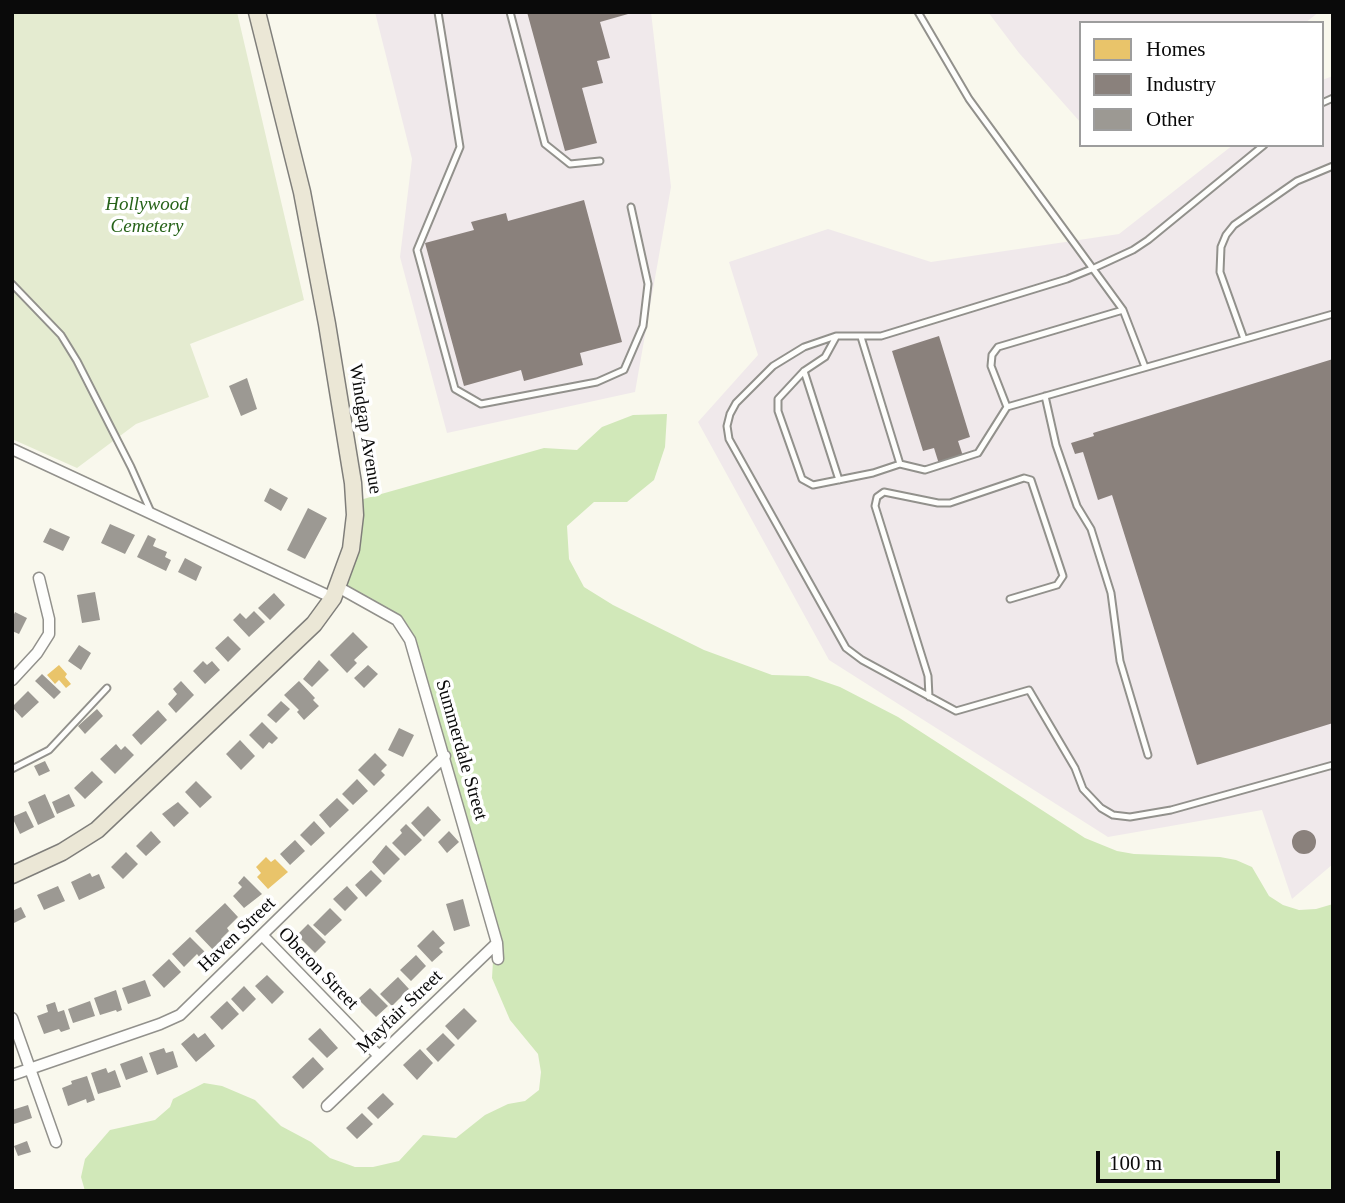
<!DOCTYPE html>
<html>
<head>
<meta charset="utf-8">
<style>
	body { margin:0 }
	#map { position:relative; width:1345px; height:1203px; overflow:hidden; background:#f9f8ed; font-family:Georgia,serif }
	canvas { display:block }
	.frame { position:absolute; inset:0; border:14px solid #0a0a0a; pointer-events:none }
	.legend { position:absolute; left:1079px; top:21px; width:245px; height:126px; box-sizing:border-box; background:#fff; border:2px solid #9d9d9d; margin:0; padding:9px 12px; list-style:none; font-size:21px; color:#0a0a0a }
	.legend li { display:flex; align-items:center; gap:14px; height:35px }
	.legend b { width:35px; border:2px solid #9d9d9d }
	.scale { position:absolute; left:1096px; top:1151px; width:184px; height:32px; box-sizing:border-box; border:4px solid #0a0a0a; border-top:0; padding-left:9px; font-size:21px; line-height:24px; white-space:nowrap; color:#0a0a0a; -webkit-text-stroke:5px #fff; paint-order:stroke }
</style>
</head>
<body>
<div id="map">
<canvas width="1345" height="1203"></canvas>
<div class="frame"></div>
<ul class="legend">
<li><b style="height:19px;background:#e9c46a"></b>Homes</li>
<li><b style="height:19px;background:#8a817c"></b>Industry</li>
<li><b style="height:19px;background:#9c9993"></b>Other</li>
</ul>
<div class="scale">100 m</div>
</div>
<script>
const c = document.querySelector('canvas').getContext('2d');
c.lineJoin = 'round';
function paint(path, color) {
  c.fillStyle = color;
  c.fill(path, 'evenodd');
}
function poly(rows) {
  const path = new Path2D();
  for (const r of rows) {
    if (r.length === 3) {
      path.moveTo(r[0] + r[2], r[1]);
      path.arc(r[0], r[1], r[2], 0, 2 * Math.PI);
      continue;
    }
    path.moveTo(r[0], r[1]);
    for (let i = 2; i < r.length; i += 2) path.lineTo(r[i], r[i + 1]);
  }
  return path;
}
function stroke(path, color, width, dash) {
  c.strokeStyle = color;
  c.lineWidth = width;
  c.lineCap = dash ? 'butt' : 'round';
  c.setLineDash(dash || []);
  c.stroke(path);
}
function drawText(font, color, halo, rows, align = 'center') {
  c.font = font + ' Georgia,serif';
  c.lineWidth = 7;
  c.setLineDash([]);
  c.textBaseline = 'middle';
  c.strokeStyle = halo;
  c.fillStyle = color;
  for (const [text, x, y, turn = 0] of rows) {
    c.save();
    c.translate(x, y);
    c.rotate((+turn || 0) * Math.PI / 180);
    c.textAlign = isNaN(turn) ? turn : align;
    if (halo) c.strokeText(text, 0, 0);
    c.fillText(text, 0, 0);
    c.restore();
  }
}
const industrial = poly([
	[375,12,651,12,671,187,635,392,447,433,400,257,412,159],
	[988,12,1319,12,1305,23,1081,23,1081,123,1019,53],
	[1333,76,1333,864,1292,899,1262,810,1108,837,829,660,698,422,758,355,729,262,828,229,931,262,1119,234,1233,145,1322,145,1322,80]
]);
const forest = poly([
	[667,414,665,447,654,480,627,502,594,502,567,526,569,559,584,587,613,605,704,650,772,675,808,676,840,687,898,717,1085,838,1117,851,1134,854,1220,857,1236,860,1252,867,1269,896,1283,905,1299,910,1316,909,1333,904,1333,1191,85,1191,81,1177,85,1159,110,1130,155,1120,170,1107,173,1099,204,1083,222,1086,255,1100,281,1126,311,1142,330,1158,355,1167,373,1167,399,1161,423,1135,456,1138,485,1115,508,1104,525,1101,539,1090,541,1072,538,1054,510,1020,492,978,493,961,503,947,415,641,399,617,344,585,360,500,544,448,577,450,602,427,633,415]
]);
const cemetery = poly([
	[12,12,237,12,304,300,190,344,209,397,136,424,77,468,12,439]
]);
const homes = poly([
	[59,665,67,674,65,677,71,684,66,688,59,680,55,684,47,675],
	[266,857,271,862,275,859,288,872,268,889,257,877,261,873,256,867]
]);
const industry = poly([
	[527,12,635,12,600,22,610,58,597,61,603,83,582,88,597,143,565,151],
	[584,200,622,342,580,353,583,365,524,381,521,370,464,386,425,243,474,230,471,222,506,213,508,221],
	[939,336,970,437,958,441,963,456,939,464,934,448,923,451,892,351],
	[1333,359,1333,723,1197,765,1112,495,1098,500,1083,452,1075,454,1071,443,1094,436,1093,433],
	[1304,842,12]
]);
const building = poly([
	[247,378,257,409,241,416,229,386],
	[270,488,288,498,281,511,264,501],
	[308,508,327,518,305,559,287,550],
	[110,524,135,535,125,554,101,543],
	[50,528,70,537,63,551,43,542],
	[148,535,156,539,153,546,167,552,165,557,171,560,166,571,137,557],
	[185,558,202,567,196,581,178,572],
	[95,592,100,620,82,623,77,595],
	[274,593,285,605,270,620,258,608],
	[254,611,265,622,249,637,233,620,240,613,246,619],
	[15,612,27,618,19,634,12,631,12,619],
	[353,632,368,647,354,660,357,663,347,673,330,655],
	[228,636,241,649,228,662,215,648],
	[79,645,91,653,81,670,68,661],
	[319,660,329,670,312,687,303,679],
	[203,661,207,665,212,661,220,670,205,684,193,671],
	[368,665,378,674,364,688,354,678],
	[42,674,61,692,54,699,35,681],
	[181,681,194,695,176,713,168,704,177,694,173,689],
	[299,681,315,698,313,700,319,706,304,720,297,712,299,710,284,695],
	[28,691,39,702,22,718,12,707],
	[281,701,290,709,276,723,267,715],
	[97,709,103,716,85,734,78,726],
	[158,710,167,720,141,745,132,735],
	[262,722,278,738,272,744,269,742,263,749,249,735],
	[399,728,414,735,403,757,388,750],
	[240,740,255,756,241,770,226,754],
	[116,744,121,750,125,746,134,755,115,774,100,759],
	[375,753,387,765,381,771,385,775,374,786,358,770],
	[45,761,50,771,39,776,34,766],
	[92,771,103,782,85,799,74,788],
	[357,779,368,791,353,805,342,794],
	[196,781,212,797,200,808,185,792],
	[45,794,55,817,38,825,28,802],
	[69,794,75,806,57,814,52,802],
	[337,798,349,810,330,828,319,815],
	[178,802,189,813,174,827,162,814],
	[428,806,441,820,424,837,411,823],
	[26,811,34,827,20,834,12,817],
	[314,821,325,833,311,846,300,835],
	[406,824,422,840,405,856,392,843,402,833,400,830],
	[151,831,161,842,146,856,136,846],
	[449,831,459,842,447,853,438,842],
	[295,840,305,851,290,865,280,854],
	[386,845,400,859,384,875,372,862],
	[126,852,138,864,123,879,111,867],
	[371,870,382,881,366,897,355,885],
	[90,873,92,877,99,874,105,888,79,900,71,882],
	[244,876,262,894,244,908,233,896,242,887,238,883],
	[58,886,65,901,44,910,37,895],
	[347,886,358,898,345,911,333,899],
	[463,899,470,926,454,931,446,904],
	[225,903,238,917,227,928,229,931,221,939,226,944,216,953,195,931],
	[21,907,26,917,12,924,12,911],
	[330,908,342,920,325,936,313,925],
	[308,924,326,942,315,953,297,935],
	[433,930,445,943,439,948,443,952,432,962,417,946],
	[190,937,205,952,200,958,197,954,184,967,172,954],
	[416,955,426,966,411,981,400,970],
	[169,959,181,972,164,988,152,975],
	[267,975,284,992,272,1004,255,986],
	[398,977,409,989,392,1006,380,994],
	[145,980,151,996,128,1004,122,988],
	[244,986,256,999,243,1012,231,999],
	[370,988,388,1006,376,1017,358,999],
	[116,990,122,1010,117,1012,116,1010,100,1015,94,998],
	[90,1001,95,1016,73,1023,68,1009],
	[227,1001,239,1014,222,1030,210,1017],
	[55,1002,58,1012,64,1010,70,1029,61,1032,59,1029,44,1034,37,1016,48,1012,46,1005],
	[464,1008,477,1021,458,1040,445,1026],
	[320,1028,338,1048,327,1058,308,1039],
	[194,1033,198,1038,205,1033,215,1046,196,1062,181,1044],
	[443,1033,455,1045,438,1062,426,1049],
	[164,1048,166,1053,173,1051,178,1067,157,1075,149,1053],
	[420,1049,433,1063,417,1080,403,1065],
	[142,1056,148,1072,126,1080,120,1064],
	[313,1057,324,1069,303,1089,292,1077],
	[106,1068,108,1073,115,1070,121,1087,98,1094,91,1073],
	[87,1076,95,1100,87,1103,86,1099,68,1106,62,1088,72,1084,71,1081],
	[383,1093,394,1104,378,1119,367,1108],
	[28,1105,32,1118,14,1124,12,1110],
	[362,1113,373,1124,357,1139,346,1128],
	[27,1141,31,1152,18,1156,14,1146]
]);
const lane = poly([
	[438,12,460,147,417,250,455,389,481,404,597,382,624,370,643,326,648,284,631,207],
	[510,12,545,144,570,164,600,161],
	[918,12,969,99,1123,310,1145,367],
	[1322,103,1333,98],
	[1264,145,1148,240,1133,250,1094,268,1067,279,881,336,836,336,804,347,773,366,736,403,730,414,727,426,729,439,846,648,862,660,956,711,1029,690,1075,768,1083,789,1101,808,1113,815,1130,817,1171,810,1333,765],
	[12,284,61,335,77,361,131,467,151,512],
	[836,337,825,357,804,371,778,399,778,411,802,479,813,485,873,473,900,464],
	[861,337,900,464,925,470,978,453,1007,407,1333,314],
	[1244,339,1220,272,1221,247,1226,235,1234,225,1297,181,1333,166],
	[804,371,839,480],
	[1045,396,1056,445,1077,506,1091,529,1111,593,1120,661,1148,755],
	[1007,407,991,366,992,355,998,347,1123,310],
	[929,697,928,676,875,506,877,497,884,492,938,503,950,503,1024,478,1031,480,1063,576,1057,585,1010,599],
	[12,769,49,750,107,688]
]);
const street = poly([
	[12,449,333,598],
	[338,587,397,620,410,640,497,943,498,959],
	[12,680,37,653,49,634,49,619,39,578],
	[262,935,379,1056],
	[12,1018,56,1142],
	[12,1075,160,1024,180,1015,445,756],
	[327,1106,497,943]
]);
const primary = poly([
	[12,875,62,852,97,830,314,624,333,598,351,549,355,515,353,483,327,324,302,192,257,12]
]);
const parkNames = [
	["Hollywood",147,205],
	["Cemetery",147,227]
];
const streetNames = [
	["Windgap Avenue",365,429,81],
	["Summerdale Street",461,750,74],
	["Haven Street",237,935,-44],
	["Oberon Street",318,969,46],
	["Mayfair Street",400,1012,-44]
];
paint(industrial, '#f0e9eb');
paint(forest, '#d1e8b9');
paint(cemetery, '#e4ebd0');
paint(homes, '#e9c46a');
paint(industry, '#8a817c');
paint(building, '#9c9993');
stroke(lane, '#92918c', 9);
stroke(street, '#92918c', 13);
stroke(primary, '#7f7e7a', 19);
stroke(lane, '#fefefc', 5);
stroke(street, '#fefefc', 10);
stroke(primary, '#ebe7d6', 16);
drawText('italic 19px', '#276319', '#fff', parkNames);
drawText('19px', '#0a0a0a', '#fff', streetNames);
</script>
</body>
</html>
